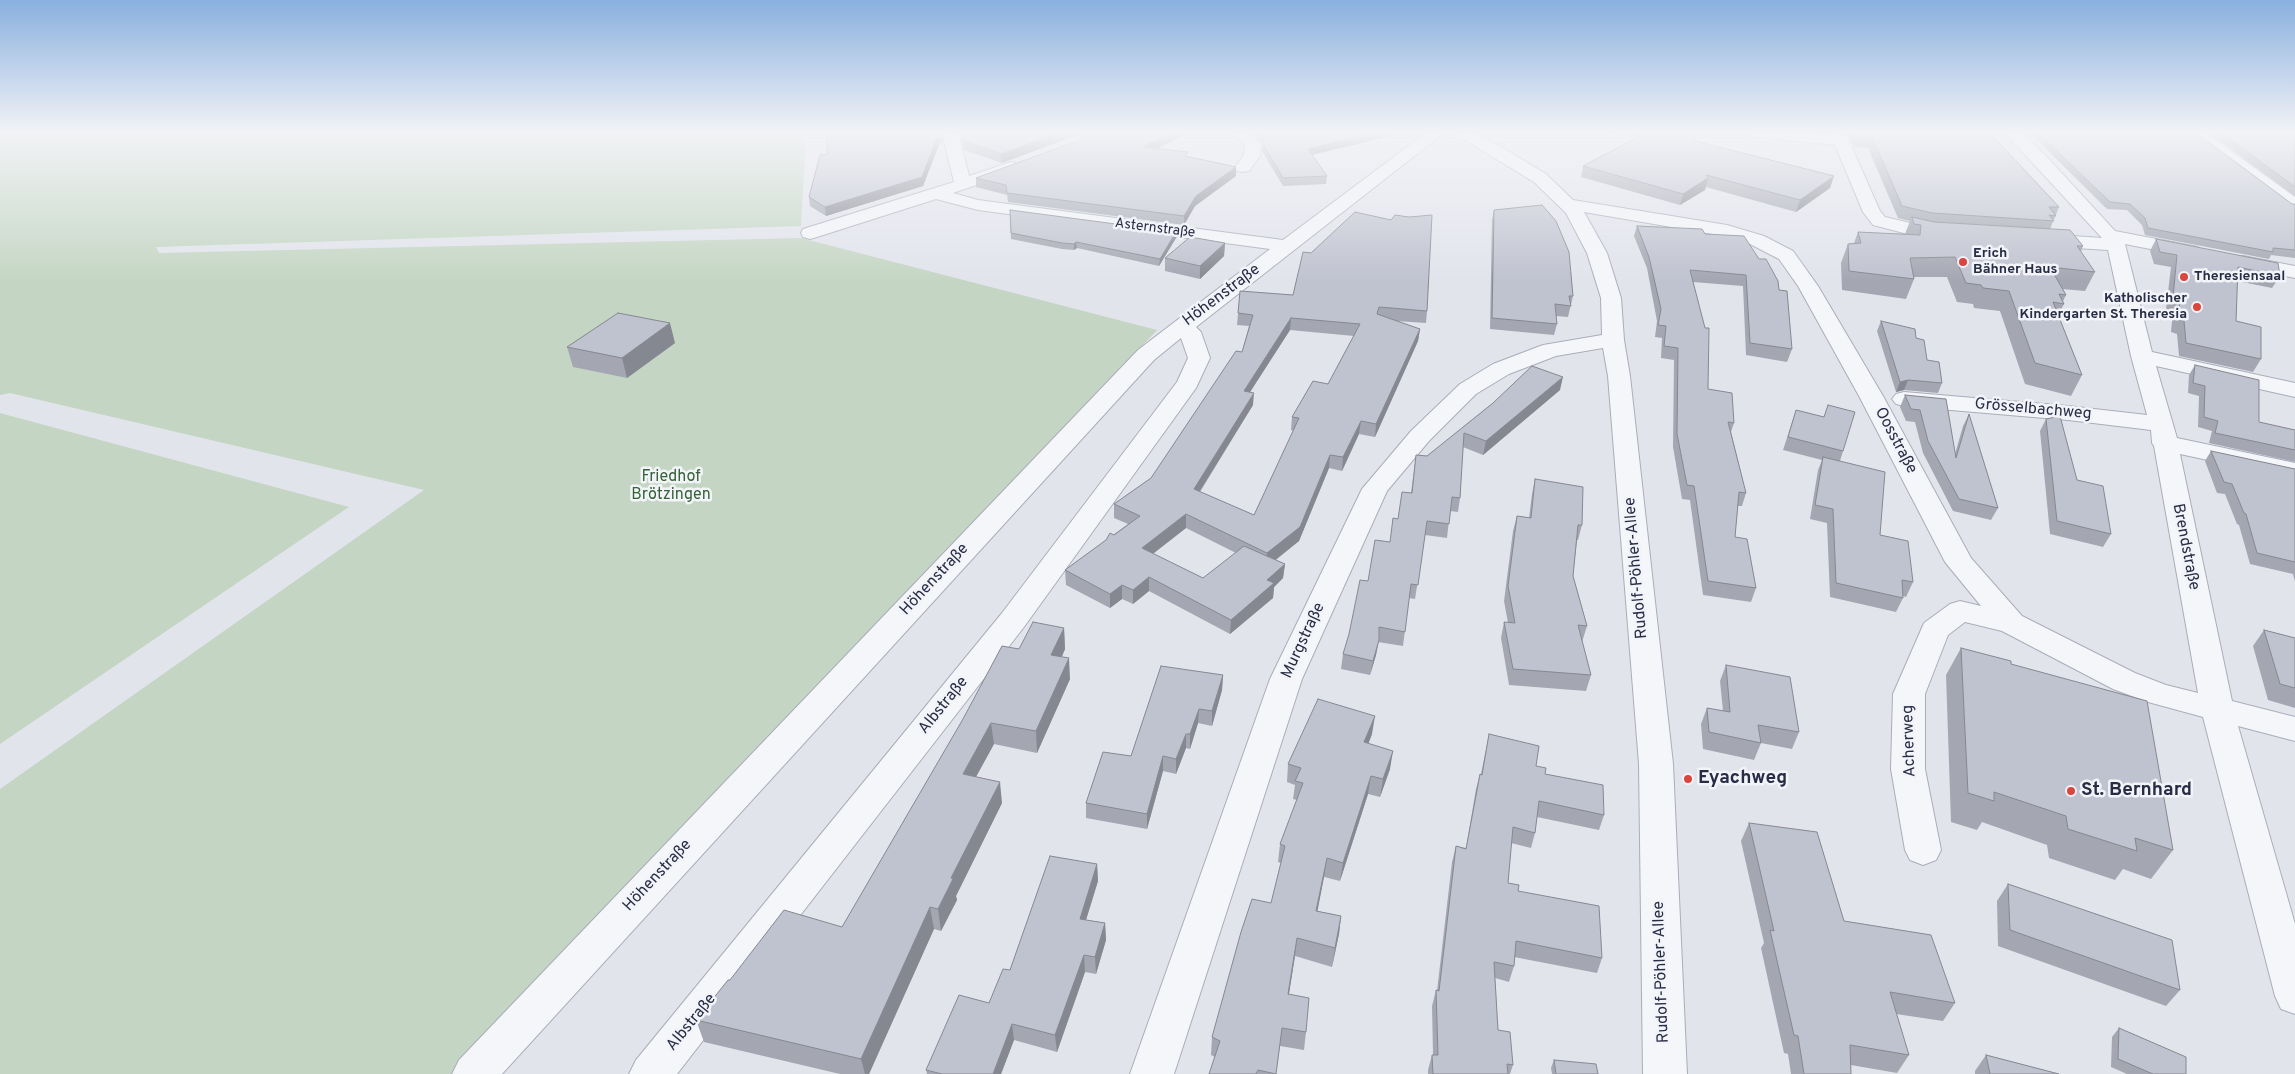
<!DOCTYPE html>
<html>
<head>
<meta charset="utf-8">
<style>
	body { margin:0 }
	canvas { display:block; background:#e2e4ec }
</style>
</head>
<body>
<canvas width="2295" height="1074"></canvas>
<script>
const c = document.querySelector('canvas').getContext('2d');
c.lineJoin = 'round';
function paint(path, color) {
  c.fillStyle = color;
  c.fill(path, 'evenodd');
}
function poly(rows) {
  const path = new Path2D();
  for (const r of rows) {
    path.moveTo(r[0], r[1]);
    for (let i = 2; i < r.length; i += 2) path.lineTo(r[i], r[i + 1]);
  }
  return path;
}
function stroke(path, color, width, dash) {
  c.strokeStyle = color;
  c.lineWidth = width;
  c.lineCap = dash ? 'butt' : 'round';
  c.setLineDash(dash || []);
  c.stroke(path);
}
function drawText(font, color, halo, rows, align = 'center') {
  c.font = font + ' Overpass,sans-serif';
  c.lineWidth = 5;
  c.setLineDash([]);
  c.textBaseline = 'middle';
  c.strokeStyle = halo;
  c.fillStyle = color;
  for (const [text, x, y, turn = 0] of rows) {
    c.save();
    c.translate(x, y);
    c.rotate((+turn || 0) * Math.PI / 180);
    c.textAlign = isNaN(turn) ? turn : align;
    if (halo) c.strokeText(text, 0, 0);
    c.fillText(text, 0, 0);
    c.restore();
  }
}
const green = poly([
	[0,132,806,132,801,226,156,247,159,253,801,238,1157,330,1051,444,996,498,463,1074,0,1074,0,789,424,490,10,393,0,395],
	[0,413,349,507,0,744]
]);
const street = poly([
	[942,132,958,132,969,176,1011,162,1017,163,1019,167,1017,171,953,193,978,200,1283,240,1427,132,1445,132,1196,327,1201,332,1210,358,1196,388,1024,627,677,1074,629,1074,636,1060,1002,613,1177,382,1188,358,1181,338,1154,360,502,1074,452,1074,459,1060,1138,350,1270,249,978,210,936,199,817,237,810,239,803,237,801,233,803,229,954,182,942,132],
	[1230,132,1248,132,1261,144,1260,156,1249,171,1243,172,1237,171,1235,167,1244,155,1245,145,1230,132],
	[1452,132,1472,132,1505,149,1546,174,1573,200,1727,225,1764,236,1793,251,1818,286,1883,396,1971,558,2022,616,2135,673,2166,685,2198,693,2154,446,2152,443,2151,430,2068,420,1904,406,1896,404,1892,399,1896,394,1904,392,2068,406,2147,415,2131,356,2108,250,2043,246,2036,244,2034,240,2036,236,2043,234,2102,238,2004,132,2021,132,2046,156,2115,231,2198,247,2201,251,2198,255,2191,257,2125,244,2152,352,2295,383,2295,397,2156,366,2177,438,2295,463,2295,479,2180,454,2232,701,2295,717,2295,741,2238,726,2295,924,2295,1014,2281,1009,2275,996,2203,717,2148,702,2113,689,2002,631,1965,622,1948,635,1925,694,1925,769,1941,850,1936,860,1923,865,1910,860,1905,850,1891,769,1893,694,1924,623,1950,604,1960,601,1981,606,1945,562,1859,396,1798,286,1779,259,1750,244,1724,236,1584,212,1607,253,1621,298,1624,340,1630,376,1673,764,1687,1074,1643,1074,1639,764,1608,376,1603,348,1556,356,1509,374,1476,394,1429,441,1387,491,1302,679,1174,1074,1130,1074,1270,679,1362,489,1411,431,1460,384,1493,364,1543,345,1602,335,1601,298,1587,253,1566,213,1534,182,1452,132],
	[1747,132,1801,132,1831,135,1829,132,1845,132,1880,211,1885,217,1927,227,1945,228,1952,230,1954,234,1952,238,1945,240,1927,239,1873,225,1863,212,1835,145,1755,137,1749,135,1747,132],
	[2187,132,2205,132,2295,197,2295,210,2289,209,2187,132],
	[2243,256,2295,266,2295,278,2236,266,2233,262,2236,258,2243,256]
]);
const wall = poly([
	[941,132,943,143,940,142,923,186,826,216,810,206,809,197,827,154],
	[960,132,1085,132,1002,163,964,150],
	[1251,132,1407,132,1312,155,1327,176,1326,184,1283,186,1262,151,1262,143],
	[1571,132,1696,132,1695,141,1830,188,1796,212,1706,187,1705,190,1680,205,1581,177,1583,166,1640,136,1572,134],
	[1702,132,1749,132,1748,136],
	[1846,132,1989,132,2059,207,2050,229,2083,246,2081,252,2095,272,2085,291,2062,289,2066,295,2063,301,2064,304,2058,315,2082,375,2071,396,2025,384,2000,311,1974,308,1973,304,1957,302,1947,277,1913,277,1914,279,1906,299,1842,290,1841,263,1848,244,1854,243,1858,232,1905,234,1910,221,1898,218,1868,148,1854,147],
	[2029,132,2195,132,2292,204,2295,204,2295,258,2271,255,2269,259,2145,235,2142,225,2127,210,2107,209],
	[2208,132,2295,132,2295,196],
	[1157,149,1188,157,1236,167,1236,176,1195,206,1184,225,1008,202,1007,195,976,187,976,178],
	[1010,210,1176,238,1159,266,1077,248,1074,250,1062,249,1011,239],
	[1494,210,1573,296,1568,317,1556,316,1557,324,1554,335,1490,329,1492,220],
	[1637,226,1705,234,1779,290,1792,349,1787,362,1746,355,1743,286,1693,282,1708,389,1734,423,1731,432,1746,493,1742,506,1738,506,1735,537,1756,588,1751,602,1703,595,1690,500,1682,499,1673,447,1674,360,1661,358,1662,338,1655,337,1657,321,1647,268,1634,236],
	[2156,239,2280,276,2272,288,2237,281,2236,321,2261,359,2253,372,2179,356,2177,334,2171,332,2173,311,2166,309,2171,267,2154,264,2150,251],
	[1225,243,1224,256,1200,279,1165,271,1165,258],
	[1240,291,1427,311,1426,323,1396,321,1420,329,1418,341,1375,437,1359,434,1342,471,1329,468,1299,541,1276,560,1285,564,1283,578,1274,587,1273,598,1230,634,1149,591,1133,604,1122,599,1110,608,1066,585,1065,570,1128,524,1114,518,1114,504,1151,478,1242,352,1249,326,1237,325],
	[1290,330,1354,336,1328,384,1292,417,1291,430,1294,431,1254,515,1200,492,1253,405,1250,392],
	[1186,528,1236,553,1203,578,1153,554],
	[1881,321,1916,338,1927,360,1942,383,1938,393,1904,390,1896,392,1877,331],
	[675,343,627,378,573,367,567,347],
	[2195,365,2259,422,2295,430,2295,462,2209,443,2212,431,2198,427,2199,396,2188,393,2189,375],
	[1560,390,1483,455,1463,447,1460,498,1458,512,1450,511,1447,538,1425,535,1415,599,1409,598,1403,646,1378,642,1376,655,1370,675,1341,669,1343,654,1368,581,1390,542,1398,519,1411,493,1416,455,1427,456,1493,403],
	[1905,395,1946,399,1955,454,1963,426,1969,414,1998,508,1991,520,1953,511,1923,453,1915,422,1906,421,1900,407],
	[1828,405,1843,451,1840,461,1880,535,1913,582,1906,597,1903,596,1903,598,1896,612,1830,597,1827,523,1810,519,1818,470,1822,460,1783,450,1796,410,1824,417],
	[2046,419,2077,480,2111,534,2103,547,2050,534,2040,431],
	[2211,451,2295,469,2295,582,2293,574,2250,564,2239,525,2237,524,2225,494,2217,493,2205,461],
	[1535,479,1582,525,1578,540,1577,540,1573,576,1587,626,1582,642,1591,675,1586,691,1509,685,1501,638,1504,622,1508,623,1504,601,1513,531,1517,516,1529,518,1532,494],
	[1064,628,1065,649,1062,657,1070,679,1037,753,994,744,976,777,1002,803,956,896,957,900,941,931,934,929,869,1074,840,1074,704,1042,696,1020,730,980,842,927,1019,649],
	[2264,630,2295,638,2295,708,2268,700,2253,646],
	[1961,648,2011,664,2173,850,2151,879,2123,869,2115,880,2049,858,2047,845,1982,822,1977,830,1951,822,1946,675],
	[1726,665,1799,732,1792,749,1761,743,1754,760,1703,749,1701,724,1707,708,1723,711,1720,681],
	[1223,675,1222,690,1212,726,1198,723,1190,749,1186,748,1176,774,1163,771,1147,829,1086,818,1086,803,1131,756],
	[1372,734,1368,744,1390,769,1380,797,1368,794,1340,881,1324,877,1317,911,1341,916,1339,934,1332,967,1295,956,1289,994,1306,1032,1304,1050,1280,1046,1276,1074,1209,1074,1215,1057,1211,1055,1212,1037,1271,903,1281,863,1278,862,1280,844,1297,800,1293,799,1295,785,1287,782,1288,764],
	[1489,734,1536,766,1545,774,1604,815,1599,830,1537,817,1535,833,1531,848,1511,843,1508,883,1602,958,1597,973,1514,957,1514,966,1509,982,1495,978,1498,1030,1513,1065,1510,1074,1428,1074,1428,1070,1432,1055,1433,1055,1432,1006,1436,990,1437,991,1452,862,1456,846,1466,848,1476,789,1480,774,1481,774],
	[1749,823,1844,921,1955,1003,1943,1021,1896,1014,1909,1055,1897,1073,1851,1065,1851,1074,1791,1074,1788,1054,1784,1053,1761,948,1764,943,1741,841],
	[1097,864,1098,881,1086,920,1105,923,1106,940,1096,974,1085,972,1057,1052,1014,1040,1001,1074,927,1074,926,1070,989,1003,1010,970],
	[2008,884,2180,990,2166,1006,1998,946,1997,901],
	[2119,1028,2186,1074,2127,1074,2111,1067,2112,1037],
	[1986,1055,2059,1074,1975,1074,1975,1071],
	[1554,1060,1598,1074,1552,1074,1551,1068]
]);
const shadedWall = poly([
	[1062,132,1085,132,1002,163,1001,154],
	[1173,132,1189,132,1143,156,1143,147],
	[1377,132,1407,132,1307,156,1308,149],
	[939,133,940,142,923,186,826,216,825,207],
	[1236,167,1236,176,1195,206,1184,225,1184,216,1196,196],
	[1834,176,1830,188,1796,212,1800,200],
	[1708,178,1705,190,1680,205,1683,194],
	[1176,232,1176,238,1159,266,1160,259],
	[1076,242,1077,248,1074,250,1074,244],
	[1225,243,1224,256,1200,279,1200,266],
	[1291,318,1290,330,1243,403,1244,391],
	[670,323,675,343,627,378,622,358],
	[1420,329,1418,341,1375,437,1376,424],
	[1563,377,1560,390,1483,455,1486,441],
	[1908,380,1904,390,1896,392,1900,382],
	[1254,393,1253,405,1193,502,1194,489],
	[1361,421,1359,434,1342,471,1343,457],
	[1330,455,1329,468,1299,541,1266,567,1267,553],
	[1186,514,1186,528,1142,562,1142,548],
	[1285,564,1283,578,1274,587,1273,598,1230,634,1231,620,1267,580],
	[1149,577,1149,591,1133,604,1133,590],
	[1122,585,1122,599,1110,608,1110,594],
	[1064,628,1065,649,1053,676,1051,655],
	[1379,640,1376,655,1370,675,1373,661],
	[1069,658,1070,679,1037,753,1036,731],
	[1223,675,1222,690,1212,726,1212,711],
	[1199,709,1198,723,1190,749,1190,734],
	[1375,716,1372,734,1362,761,1364,742],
	[991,723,994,744,966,795,963,774],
	[1186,734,1186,748,1176,774,1176,759],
	[1393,751,1390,769,1380,797,1383,779],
	[1163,756,1163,771,1147,829,1147,814],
	[1371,776,1368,794,1340,881,1343,863],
	[1000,782,1002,803,956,896,957,900,941,931,938,909,951,878],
	[1327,858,1324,877,1314,929,1316,911],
	[1097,864,1098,881,1081,936,1080,919],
	[930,907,934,929,869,1074,865,1074,861,1059],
	[1341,916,1339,934,1332,967,1335,948],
	[1105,923,1106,940,1096,974,1095,957],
	[1297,938,1295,956,1286,1012,1288,994],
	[1084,955,1085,972,1057,1052,1055,1035],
	[1012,1024,1014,1040,1001,1074,993,1074]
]);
const building = poly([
	[827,132,941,132,942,134,939,133,922,177,825,207,809,197,820,155,827,154,827,132],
	[961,132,1062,132,1001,154,964,141,961,132],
	[1102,132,1173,132,1143,147,1188,152,1185,156,1236,167,1196,196,1184,216,1007,193,1006,185,976,178,1102,132],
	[1259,132,1377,132,1308,149,1327,176,1283,178,1263,144,1263,135,1259,132],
	[1648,132,1696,132,1695,141,1834,176,1800,200,1706,175,1708,178,1683,194,1583,166,1648,132],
	[1855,132,1989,132,2059,207,2049,207,2056,216,2049,215,2054,221,1932,213,1902,206,1872,137,1857,136,1855,132],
	[2037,132,2195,132,2292,204,2295,204,2295,250,2273,248,2273,252,2148,228,2145,218,2130,204,2110,202,2037,132],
	[2220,132,2295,132,2295,187,2220,132],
	[1542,205,1556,221,1569,252,1573,296,1569,296,1571,306,1555,304,1557,324,1492,318,1494,210,1542,205],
	[1010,210,1176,232,1160,259,1076,242,1074,244,1062,243,1011,233,1010,210],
	[1355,212,1391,220,1395,215,1409,217,1432,215,1427,311,1379,307,1377,314,1420,329,1376,424,1361,421,1343,457,1330,455,1300,527,1267,553,1186,514,1142,548,1203,578,1244,546,1285,564,1267,580,1274,583,1231,620,1149,577,1133,590,1122,585,1110,594,1065,570,1106,540,1110,533,1114,535,1140,516,1114,504,1151,478,1236,351,1242,352,1253,315,1238,313,1240,291,1293,295,1303,252,1311,253,1355,212],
	[1291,318,1360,324,1328,384,1313,381,1292,417,1299,418,1254,515,1194,489,1254,393,1244,391,1291,318],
	[1912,217,1934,222,2070,230,2083,246,2077,246,2095,272,2050,267,2066,295,2059,294,2064,304,2053,302,2082,375,2035,363,2009,291,1983,288,1981,285,1966,283,1955,257,1910,258,1914,279,1849,271,1848,244,1861,243,1858,232,1920,235,1921,225,1914,224,1912,217],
	[1637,226,1702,229,1705,234,1744,236,1759,259,1766,259,1778,281,1779,290,1787,291,1792,349,1750,343,1746,275,1690,270,1705,328,1709,328,1708,389,1732,393,1734,423,1728,422,1746,493,1739,492,1735,537,1747,539,1756,588,1708,581,1694,486,1687,485,1677,434,1678,348,1664,346,1666,326,1658,325,1661,309,1649,257,1637,226],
	[1190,237,1225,243,1200,266,1165,258,1190,237],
	[2156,239,2278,263,2280,276,2238,267,2236,321,2261,327,2261,359,2186,343,2184,321,2178,320,2180,298,2173,297,2177,255,2160,252,2156,239],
	[618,313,670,323,622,358,567,347,618,313],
	[1881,321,1915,329,1916,338,1924,340,1927,360,1939,362,1942,383,1908,380,1900,382,1881,321],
	[2195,365,2259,380,2259,422,2295,430,2295,450,2215,433,2218,421,2204,417,2205,386,2193,383,2195,365],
	[1532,366,1563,377,1486,441,1464,433,1460,498,1452,497,1449,524,1427,521,1418,585,1411,584,1405,632,1379,627,1379,640,1373,661,1343,654,1349,634,1360,580,1368,581,1375,540,1390,542,1393,518,1398,519,1402,492,1412,493,1416,455,1427,456,1493,403,1532,366],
	[1905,395,1946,399,1956,458,1969,414,1998,508,1959,499,1928,441,1920,410,1911,409,1905,395],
	[1828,405,1855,412,1843,451,1788,437,1796,410,1824,417,1828,405],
	[2060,416,2077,480,2103,486,2111,534,2057,521,2046,419,2060,416],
	[2211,451,2295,469,2295,562,2257,553,2246,514,2244,513,2232,484,2224,482,2211,451],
	[1823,457,1885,472,1880,535,1908,541,1913,582,1902,580,1903,598,1836,583,1833,509,1815,505,1823,457],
	[1535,479,1583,487,1582,525,1578,525,1573,576,1587,626,1578,625,1591,675,1513,669,1504,622,1515,623,1508,586,1517,516,1531,518,1535,479],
	[1033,622,1064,628,1051,655,1069,658,1036,731,991,723,963,774,1000,782,951,878,953,879,938,909,930,907,861,1059,696,1020,728,980,730,980,784,910,842,927,963,719,1002,646,1019,649,1033,622],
	[2264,630,2295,638,2295,688,2280,684,2264,630],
	[1961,648,2011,661,2011,664,2147,701,2173,850,2135,838,2137,851,2068,829,2066,816,1994,792,1994,801,1968,793,1961,648],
	[1726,665,1790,677,1799,732,1758,725,1761,743,1709,732,1707,708,1730,712,1726,665],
	[1161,666,1223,675,1212,711,1199,709,1190,734,1186,734,1176,759,1163,756,1147,814,1086,803,1103,752,1131,756,1161,666],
	[1318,699,1375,716,1364,742,1393,751,1383,779,1371,776,1343,863,1327,858,1316,911,1341,916,1335,948,1297,938,1288,994,1309,998,1306,1032,1282,1028,1276,1074,1258,1070,1256,1074,1209,1074,1220,1041,1212,1037,1241,932,1252,899,1271,903,1285,846,1280,844,1303,783,1295,781,1301,768,1288,764,1318,699],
	[1489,734,1539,746,1536,766,1546,768,1545,774,1603,785,1604,815,1539,801,1535,833,1513,827,1508,883,1519,885,1518,891,1599,906,1602,958,1516,941,1514,966,1494,962,1498,1030,1510,1032,1513,1065,1507,1064,1508,1074,1433,1074,1432,1055,1438,1055,1436,990,1439,991,1456,846,1466,849,1480,774,1482,775,1489,734],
	[1749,823,1817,832,1844,921,1931,935,1955,1003,1890,992,1909,1055,1850,1045,1851,1074,1804,1074,1798,1036,1794,1035,1770,930,1774,931,1749,823],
	[1050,856,1097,864,1080,919,1105,923,1095,957,1084,955,1055,1035,1012,1024,993,1074,942,1074,926,1070,959,995,989,1003,1003,969,1010,970,1050,856],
	[2008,884,2172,940,2180,990,2010,930,2008,884],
	[2119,1028,2186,1057,2186,1074,2153,1074,2118,1059,2119,1028],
	[1986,1055,2059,1074,1990,1074,1986,1055],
	[1554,1060,1596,1064,1598,1074,1556,1074,1554,1060]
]);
const markers = [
	[1963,262,5,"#da453e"],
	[2184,277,5,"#da453e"],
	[2197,307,5,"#da453e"],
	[1688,779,5,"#da453e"],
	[2071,791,5,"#da453e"]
];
const farStreetnames = [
	["Asternstraße",1155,229,7]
];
const farPoinames = [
	["Erich",1973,254],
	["Bähner Haus",1973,270],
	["Theresiensaal",2194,277],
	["Katholischer",2187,299,"right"],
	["Kindergarten St. Theresia",2187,315,"right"]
];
const streetNames = [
	["Höhenstraße",1222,296,-37],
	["Grösselbachweg",2033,410,5],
	["Oosstraße",1895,441,62],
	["Brendstraße",2185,547,79],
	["Rudolf-Pöhler-Allee",1637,568,-95],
	["Höhenstraße",935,580,-47],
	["Murgstraße",1304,641,-65],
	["Albstraße",944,706,-51],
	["Acherweg",1910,741,-92],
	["Höhenstraße",658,876,-47],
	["Rudolf-Pöhler-Allee",1662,972,-92],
	["Albstraße",692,1023,-51]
];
const parkNames = [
	["Friedhof",671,478],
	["Brötzingen",671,496]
];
const nearPoinames = [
	["Eyachweg",1698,779],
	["St. Bernhard",2081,791]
];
paint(green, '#c4d6c3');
stroke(street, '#aaadba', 2);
paint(street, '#f5f6f9');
paint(wall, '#a4a7b2');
paint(shadedWall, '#868891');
paint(building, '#bfc2cf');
stroke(building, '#868891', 1);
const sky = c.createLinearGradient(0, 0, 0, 282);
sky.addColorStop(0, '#89b0de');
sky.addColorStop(0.47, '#f2f3f6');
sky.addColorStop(1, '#f2f3f600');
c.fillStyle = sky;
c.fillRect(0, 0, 2295, 282);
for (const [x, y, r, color] of markers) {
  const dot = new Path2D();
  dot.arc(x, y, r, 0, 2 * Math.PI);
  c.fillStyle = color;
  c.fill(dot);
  stroke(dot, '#f2f4f9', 2);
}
drawText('14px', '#282d45', '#f2f4f9', farStreetnames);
drawText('bold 14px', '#282d45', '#f2f4f9', farPoinames, 'left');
drawText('16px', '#282d45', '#f2f4f9', streetNames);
drawText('16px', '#346335', '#f2f4f9', parkNames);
drawText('bold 19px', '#282d45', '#f2f4f9', nearPoinames, 'left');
</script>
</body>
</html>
